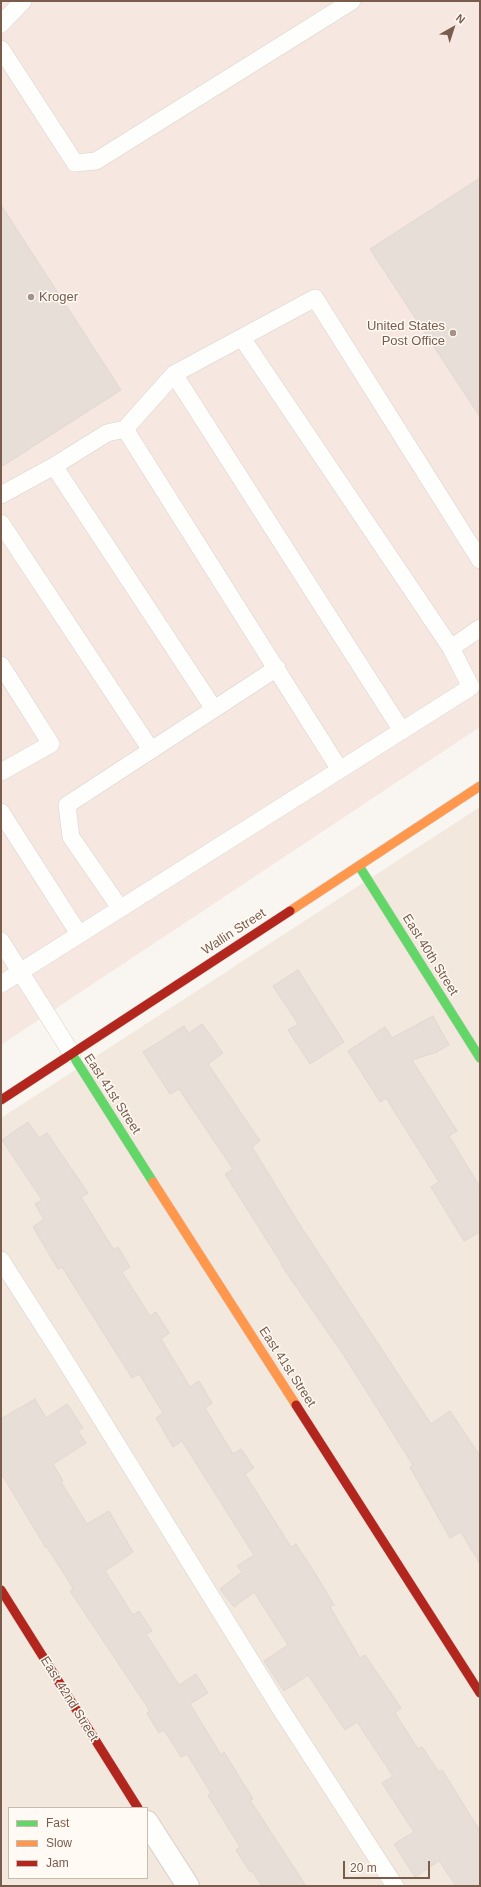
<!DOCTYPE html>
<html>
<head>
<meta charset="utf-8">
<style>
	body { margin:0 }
	#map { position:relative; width:481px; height:1887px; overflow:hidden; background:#f9f5f0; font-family:Arial,sans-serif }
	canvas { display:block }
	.frame { position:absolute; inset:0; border:2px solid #7a5c4d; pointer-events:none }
	.legend { position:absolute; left:8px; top:1807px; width:140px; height:72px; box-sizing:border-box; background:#fffaf3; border:1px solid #cabbb1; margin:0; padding:5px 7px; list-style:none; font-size:12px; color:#7a5c4d }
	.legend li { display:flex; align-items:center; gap:8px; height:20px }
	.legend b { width:20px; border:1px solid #cabbb1 }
	.north { position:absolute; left:433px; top:8px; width:40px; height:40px; -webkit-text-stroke:3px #fffaf3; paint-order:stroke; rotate:39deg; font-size:11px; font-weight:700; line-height:16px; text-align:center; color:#7a5c4d }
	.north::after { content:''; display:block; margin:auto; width:14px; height:18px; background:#7a5c4d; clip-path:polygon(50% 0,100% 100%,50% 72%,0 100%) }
	.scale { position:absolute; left:343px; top:1861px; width:87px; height:18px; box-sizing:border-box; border:2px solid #7a5c4d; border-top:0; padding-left:5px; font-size:12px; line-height:14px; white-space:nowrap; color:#7a5c4d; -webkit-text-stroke:3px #fffaf3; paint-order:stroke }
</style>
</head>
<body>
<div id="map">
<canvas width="481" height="1887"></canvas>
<div class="frame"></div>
<ul class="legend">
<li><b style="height:5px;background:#63d668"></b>Fast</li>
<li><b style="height:5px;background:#ff974d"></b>Slow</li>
<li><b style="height:5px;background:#b3261e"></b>Jam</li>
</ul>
<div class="north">N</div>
<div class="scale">20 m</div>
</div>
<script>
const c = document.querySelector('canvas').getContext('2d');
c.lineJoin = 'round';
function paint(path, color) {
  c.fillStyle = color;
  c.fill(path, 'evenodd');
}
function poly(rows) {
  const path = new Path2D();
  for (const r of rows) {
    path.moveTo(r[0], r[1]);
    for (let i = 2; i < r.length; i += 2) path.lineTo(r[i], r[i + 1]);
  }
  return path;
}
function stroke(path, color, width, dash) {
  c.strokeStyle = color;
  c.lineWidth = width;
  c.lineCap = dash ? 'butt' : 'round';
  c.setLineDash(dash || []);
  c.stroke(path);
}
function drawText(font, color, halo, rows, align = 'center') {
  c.font = font + ' Arial,sans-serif';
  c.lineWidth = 3;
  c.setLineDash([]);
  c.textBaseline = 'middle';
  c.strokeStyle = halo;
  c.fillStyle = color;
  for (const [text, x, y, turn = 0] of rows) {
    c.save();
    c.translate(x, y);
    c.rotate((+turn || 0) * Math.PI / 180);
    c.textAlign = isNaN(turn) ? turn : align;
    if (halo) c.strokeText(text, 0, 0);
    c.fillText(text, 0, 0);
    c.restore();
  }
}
const residential = poly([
	[480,807,480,1886,1,1886,1,1118],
	[9,1808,147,1808,147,1878,9,1878]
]);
const commercial = poly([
	[1,1,480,1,480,727,1,1045]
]);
const building = poly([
	[480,178,480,417,370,249,480,178],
	[1,205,121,390,1,467,1,205],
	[298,970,344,1042,310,1064,288,1030,298,1024,273,986,298,970],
	[433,1016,449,1045,437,1052,412,1060,457,1131,449,1136,480,1187,480,1232,464,1241,431,1187,439,1182,386,1098,380,1102,348,1051,385,1027,392,1038,433,1016],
	[202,1024,223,1053,208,1064,260,1141,252,1147,298,1222,431,1424,450,1411,480,1456,480,1564,461,1532,450,1538,410,1467,413,1465,343,1354,281,1265,282,1264,225,1174,233,1169,179,1089,170,1094,143,1052,184,1026,189,1033,202,1024],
	[28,1122,39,1138,47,1133,88,1193,81,1197,114,1250,118,1247,130,1267,122,1272,150,1316,156,1312,169,1333,161,1339,190,1387,199,1381,212,1403,205,1408,233,1454,241,1449,254,1468,245,1474,291,1547,296,1544,316,1575,334,1605,330,1607,360,1658,365,1655,401,1708,395,1713,418,1749,422,1747,439,1772,442,1770,480,1831,480,1886,456,1886,439,1861,415,1877,394,1844,414,1832,382,1783,393,1776,357,1722,345,1730,308,1675,284,1691,264,1661,288,1645,254,1592,234,1607,220,1589,242,1572,237,1566,254,1555,182,1441,173,1447,156,1418,163,1413,139,1374,132,1378,62,1267,58,1269,33,1227,44,1219,35,1204,42,1200,2,1140,28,1122],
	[35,1399,46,1418,67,1404,83,1428,78,1431,86,1443,53,1464,63,1481,61,1482,87,1524,109,1511,133,1552,105,1571,133,1615,139,1611,152,1631,146,1634,179,1685,196,1674,208,1693,190,1704,221,1755,224,1752,253,1799,250,1800,306,1886,262,1886,252,1871,250,1872,236,1850,240,1847,208,1795,211,1793,187,1754,181,1757,164,1730,159,1733,147,1713,150,1711,70,1591,73,1588,47,1547,46,1548,1,1473,1,1419,35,1399]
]);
const lane = poly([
	[1,24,23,1],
	[1,49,75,163,96,161,352,1],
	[242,338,451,648],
	[174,374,402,731],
	[125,429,340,770],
	[54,466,214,709],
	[1,495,54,466,107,433,125,429,174,374,315,298,480,560],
	[1,523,151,750],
	[1,665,51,744,1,772],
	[1,812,79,934],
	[120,908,71,837,67,805,277,668],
	[1,941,72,1054],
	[1,984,471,687,451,648,480,628],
	[1,1260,63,1357,280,1708,395,1886]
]);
const street = poly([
	[147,1822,188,1886]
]);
const fast = poly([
	[359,866,480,1058],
	[72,1054,153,1182]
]);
const slow = poly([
	[290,911,480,786],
	[153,1182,296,1405]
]);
const jam = poly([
	[1,1100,290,911],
	[296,1405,480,1693],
	[1,1590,138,1808]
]);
const markers = [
	[31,297,4,"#a69286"],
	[453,333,4,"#a69286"]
];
const poiNames = [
	["Kroger",39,297],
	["United States",445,326,"right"],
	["Post Office",445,341,"right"]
];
const streetNames = [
	["Wallin Street",234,932,-33],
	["East 40th Street",430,955,58],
	["East 41st Street",112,1094,57],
	["East 41st Street",287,1367,57],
	["East 42nd Street",69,1699,58]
];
paint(residential, '#f2e8de');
paint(commercial, '#f6e8e1');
paint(building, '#e6ded7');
stroke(building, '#e2d8d2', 1);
stroke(lane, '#d7d1cb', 18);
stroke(street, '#d7d1cb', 24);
stroke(fast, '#d9d2cb', 10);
stroke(slow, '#d9d2cb', 10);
stroke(jam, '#d9d2cb', 10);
stroke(lane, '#fefefd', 17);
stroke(street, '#fefefd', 22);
stroke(fast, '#63d668', 9);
stroke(slow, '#ff974d', 9);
stroke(jam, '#b3261e', 9);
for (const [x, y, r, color] of markers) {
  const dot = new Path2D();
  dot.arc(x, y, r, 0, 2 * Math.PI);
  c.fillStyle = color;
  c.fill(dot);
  stroke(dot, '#fffaf3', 1.5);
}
drawText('13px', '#7a5c4d', '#fffaf3', poiNames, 'left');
drawText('13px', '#7a5c4d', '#fffaf3', streetNames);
</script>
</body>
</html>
